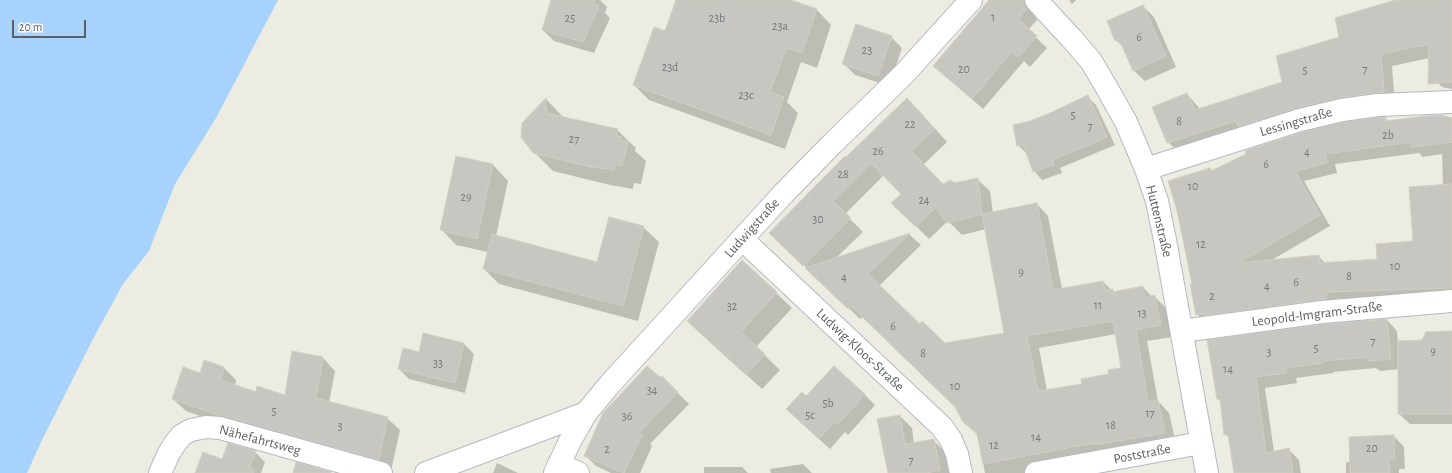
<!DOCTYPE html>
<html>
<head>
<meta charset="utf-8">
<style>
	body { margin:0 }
	#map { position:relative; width:1452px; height:473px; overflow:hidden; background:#edece3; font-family:"Alegreya Sans",sans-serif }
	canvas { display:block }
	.scale { position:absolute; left:12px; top:20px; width:74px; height:18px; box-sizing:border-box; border:2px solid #5b5f63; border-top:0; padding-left:5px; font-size:12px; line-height:14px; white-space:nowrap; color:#5b5f63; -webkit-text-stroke:3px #fff; paint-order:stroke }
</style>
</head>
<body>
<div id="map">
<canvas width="1452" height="473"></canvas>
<div class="scale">20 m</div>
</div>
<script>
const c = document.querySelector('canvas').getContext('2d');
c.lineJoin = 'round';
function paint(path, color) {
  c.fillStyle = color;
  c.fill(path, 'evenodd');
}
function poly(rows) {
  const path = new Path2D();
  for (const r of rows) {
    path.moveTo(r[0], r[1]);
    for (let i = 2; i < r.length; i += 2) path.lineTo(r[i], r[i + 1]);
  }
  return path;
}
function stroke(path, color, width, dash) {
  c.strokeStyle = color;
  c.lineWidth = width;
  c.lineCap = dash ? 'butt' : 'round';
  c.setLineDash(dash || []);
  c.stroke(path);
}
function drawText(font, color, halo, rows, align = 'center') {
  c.font = font + ' "Alegreya Sans",sans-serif';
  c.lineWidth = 4;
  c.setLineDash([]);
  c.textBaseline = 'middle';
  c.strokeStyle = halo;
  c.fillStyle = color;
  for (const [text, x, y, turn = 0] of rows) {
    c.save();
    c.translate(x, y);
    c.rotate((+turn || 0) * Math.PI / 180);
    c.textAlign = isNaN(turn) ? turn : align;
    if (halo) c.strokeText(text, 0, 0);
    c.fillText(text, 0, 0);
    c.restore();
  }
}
const water = poly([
	[0,0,278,0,216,118,175,184,149,251,123,284,94,337,41,442,27,473,0,473]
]);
const shadow = poly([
	[556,0,600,0,607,7,605,13,610,18,594,53,554,41,543,30],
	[677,0,788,0,817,10,831,25,817,68,801,62,787,102,798,113,785,149,649,100,634,85,666,32],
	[989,0,1041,0,1034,14,1037,20,1028,30,1047,48,1030,67,1024,61,983,109,934,66,990,1],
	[1069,0,1076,0,1072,4],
	[1399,0,1452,0,1452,89,1442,87,1430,75,1430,58,1392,66,1395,104,1180,154,1168,142,1187,94,1200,109,1283,83,1341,38],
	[1143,6,1154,17,1176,67,1145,81,1133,70,1123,47,1116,40],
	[891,37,902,48,889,86,855,75,844,64],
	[1088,97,1096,105,1115,145,1060,168,1062,173,1042,180,1034,171,1027,154,1018,145],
	[546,99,564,118,617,130,636,148,635,151,646,161,641,184,634,183,633,189,610,185,553,171,534,152,523,124],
	[920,112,947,142,923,165,943,185,977,179,990,191,993,213,1037,204,1048,216,1062,289,1103,282,1115,293,1143,287,1152,297,1154,296,1166,308,1172,337,1147,341,1158,401,1169,413,1176,444,1044,473,985,473,978,435,956,407,863,317,860,319,771,233,846,158],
	[884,175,902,194,893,203,929,239,948,221,962,235,986,229,1006,334,945,344,920,325,879,286,921,245,909,234,836,258,863,232,845,214],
	[1116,334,1122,369,1110,375,1083,385,1047,391,1039,348],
	[1385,118,1389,122,1452,119,1452,298,1207,325,1197,314,1193,284,1210,169,1213,171],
	[1419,153,1423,157,1442,154,1443,186,1414,242,1379,260,1326,264,1318,256,1270,261,1330,226,1304,181,1337,173,1335,164],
	[457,157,493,165,508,181,496,236,598,263,643,227,659,242,638,321,499,284,484,269,488,252,456,245,441,229],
	[776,293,792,308,756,347,780,370,762,389,704,336],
	[1387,320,1397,331,1398,342,1423,341,1452,332,1452,424,1410,424,1399,414,1399,369,1380,371,1376,368,1333,372,1333,373,1296,378,1297,383,1265,388,1274,452,1289,450,1299,460,1301,473,1236,473,1229,438,1225,434,1221,402,1218,399,1208,341],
	[464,344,474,354,465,393,409,379,399,369,420,353],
	[292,352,323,358,335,371,329,403,387,418,400,430,391,471,234,428,186,411,173,399,200,374,204,362,224,368,236,380,235,386,256,393,285,396],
	[662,377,689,404,650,444,652,446,640,473,611,473,596,466,585,455],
	[864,394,875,405,848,435,845,432,830,449,798,420],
	[900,416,912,428,914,444,933,440,945,452,949,473,889,473],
	[1394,436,1404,447,1405,469,1399,469,1399,473,1346,473,1346,463,1351,461],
	[255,452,265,462,261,473,196,473,223,460],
	[497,463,518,473,493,473],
	[803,464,812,473,771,473,770,469],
	[704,467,742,467,748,473,704,473]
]);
const building = poly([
	[551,0,595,0,594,4,599,6,583,42,542,30,551,0],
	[676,0,791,0,817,9,802,53,786,48,770,92,784,97,771,135,633,85,654,27,665,31,676,0],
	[989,0,1024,0,1027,8,1018,19,1037,36,1018,57,1012,51,972,99,933,66,989,0],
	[1395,0,1452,0,1452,82,1428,84,1429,44,1381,54,1384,92,1339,98,1296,108,1238,127,1236,121,1167,143,1152,107,1187,93,1195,110,1282,82,1276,56,1339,37,1335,18,1395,0],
	[1143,5,1166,56,1133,71,1119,39,1115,41,1107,21,1143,5],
	[856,24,892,36,878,76,842,64,856,24],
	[1088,95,1107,137,1053,160,1054,165,1033,172,1023,144,1017,146,1013,125,1030,121,1048,114,1088,95],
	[546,98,546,113,618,129,616,136,622,137,621,140,628,142,622,166,616,164,614,170,591,167,533,153,521,137,522,123,546,98],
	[907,98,935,129,911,151,943,184,951,180,954,183,978,178,982,214,948,223,935,208,916,227,891,203,901,194,871,163,833,201,851,218,803,266,769,233,845,156,846,157,907,98],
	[1441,115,1452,118,1452,142,1412,147,1412,142,1325,154,1327,163,1295,171,1320,215,1239,263,1319,255,1320,263,1377,259,1376,244,1413,241,1409,187,1452,184,1452,288,1327,292,1326,299,1203,316,1202,314,1196,315,1190,284,1192,284,1177,211,1168,181,1210,168,1211,171,1246,154,1245,151,1303,132,1344,122,1379,117,1386,117,1386,121,1426,116,1441,115],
	[456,156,493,164,477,239,440,230,456,156],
	[1037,203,1053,290,1103,281,1105,290,1113,289,1113,292,1143,286,1145,297,1155,295,1161,325,1136,330,1148,402,1158,400,1165,433,1094,445,1094,443,983,464,977,434,963,422,955,407,851,306,848,309,805,268,910,233,868,274,920,324,922,321,945,343,1004,333,982,214,1037,203],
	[1113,321,1121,368,1108,370,1109,374,1081,379,1082,384,1038,391,1027,336,1113,321],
	[609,217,644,226,623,306,483,269,492,234,597,262,609,217],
	[742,260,777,292,741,332,765,354,746,375,687,321,742,260],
	[1387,319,1391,359,1368,361,1368,357,1323,361,1323,363,1286,368,1287,373,1256,377,1266,453,1289,448,1293,473,1234,473,1228,434,1224,435,1220,399,1217,399,1207,340,1323,324,1387,319],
	[1452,331,1452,414,1398,414,1398,341,1422,340,1426,332,1452,331],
	[423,333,464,343,455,383,398,369,403,348,419,352,423,333],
	[292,351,323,357,316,398,388,417,379,460,221,416,172,399,183,367,200,373,204,360,224,367,221,380,256,392,257,386,285,395,292,351],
	[647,366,660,377,662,376,678,392,638,434,642,434,624,473,584,456,603,413,647,366],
	[834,366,865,394,837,425,834,422,819,439,786,409,802,392,806,396,834,366],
	[900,415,905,444,934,439,940,470,927,473,888,473,877,419,900,415],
	[1394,435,1395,459,1389,459,1390,473,1350,473,1349,437,1394,435],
	[228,443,256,451,249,468,254,470,254,473,195,473,203,452,222,459,228,443],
	[296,462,331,472,331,473,293,473,296,462]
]);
const minor = poly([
	[1036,0,1072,39,1091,61,1104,83,1126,122,1146,169,1157,201,1165,240,1207,473],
	[1146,169,1300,120,1342,110,1378,105,1452,102],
	[742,239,942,427,951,440,957,454,961,473],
	[1182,331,1322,312,1452,301],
	[559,464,578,473],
	[160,473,169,453,176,442,182,435,191,430,206,427,220,428,381,473],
	[426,473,586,413],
	[1036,473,1201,443]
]);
const secondary = poly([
	[555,473,570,441,586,413,610,384,784,193,832,144,904,74,971,0]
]);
const numberNames = [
	["1",993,17],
	["25",570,18],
	["23b",717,18],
	["23a",780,26],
	["6",1139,37],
	["23",867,50],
	["23d",670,67],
	["20",964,69],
	["7",1365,69],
	["5",1305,70],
	["23c",746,95],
	["5",1073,115],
	["8",1179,121],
	["22",910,124],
	["7",1090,126],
	["2b",1388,135],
	["27",574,139],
	["26",878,151],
	["4",1307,152],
	["6",1266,164],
	["28",843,174],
	["10",1193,186],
	["29",466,197],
	["24",924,200],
	["30",818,219],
	["12",1201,244],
	["10",1395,266],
	["9",1021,272],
	["8",1349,276],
	["4",844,277],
	["6",1296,282],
	["4",1267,286],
	["2",1212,296],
	["11",1098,305],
	["32",732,306],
	["13",1142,313],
	["6",893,326],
	["7",1373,341],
	["5",1316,348],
	["9",1433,351],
	["3",1269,352],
	["8",923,353],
	["33",438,363],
	["14",1228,369],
	["10",955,386],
	["34",652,390],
	["5b",828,403],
	["5",274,411],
	["17",1150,413],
	["5c",810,415],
	["36",627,416],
	["18",1111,425],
	["3",340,426],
	["14",1036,437],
	["12",994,445],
	["20",1372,448],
	["2",607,449],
	["7",911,460]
];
const streetNames = [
	["Lessingstraße",1296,122,-16],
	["Huttenstraße",1159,221,76],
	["Ludwigstraße",752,228,-48],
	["Leopold-Imgram-Straße",1317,314,-7],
	["Ludwig-Kloos-Straße",860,350,43],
	["Nähefahrtsweg",260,440,15],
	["Poststraße",1142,454,-11]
];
paint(water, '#a6d2fb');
paint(shadow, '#0003');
paint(building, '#c8c6c0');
stroke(building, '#d2cec2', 1);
stroke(minor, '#b6b9bd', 24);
stroke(secondary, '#b7b9bf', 24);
stroke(minor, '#fff', 22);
stroke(secondary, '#fff', 22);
drawText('12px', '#76797a', null, numberNames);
drawText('14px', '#5b5f63', '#fff', streetNames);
</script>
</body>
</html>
